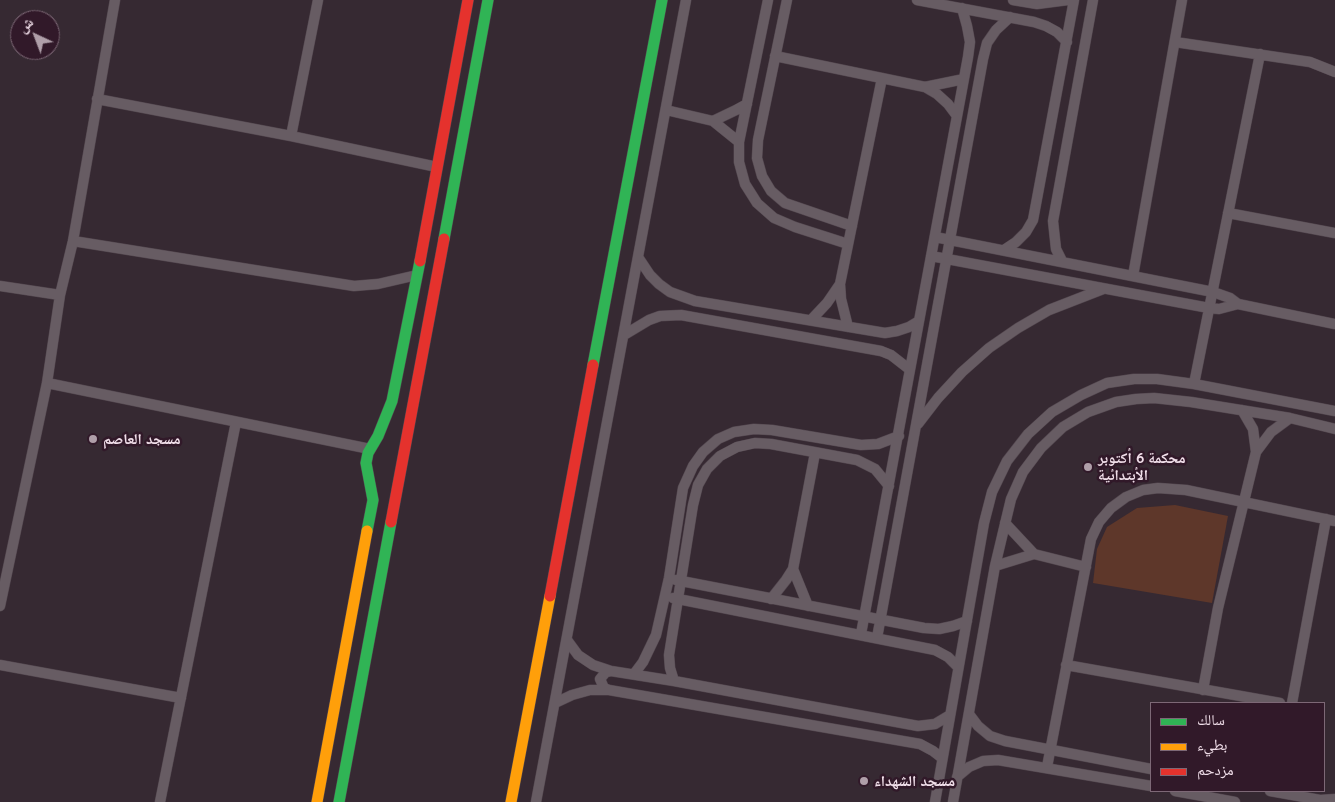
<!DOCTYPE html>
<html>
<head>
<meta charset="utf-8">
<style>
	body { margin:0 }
	#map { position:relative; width:1335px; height:802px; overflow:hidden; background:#362932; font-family:Quicksand,"Noto Naskh Arabic",sans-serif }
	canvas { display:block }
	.legend { position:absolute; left:1150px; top:702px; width:175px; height:90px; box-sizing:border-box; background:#311929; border:1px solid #7d6876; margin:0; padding:6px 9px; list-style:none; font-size:15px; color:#f0dee9 }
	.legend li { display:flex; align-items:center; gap:10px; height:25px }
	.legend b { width:25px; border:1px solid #7d6876 }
	.north { position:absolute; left:10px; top:10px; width:50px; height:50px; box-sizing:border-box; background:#311929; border:1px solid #7d6876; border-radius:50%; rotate:317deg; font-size:14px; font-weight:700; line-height:20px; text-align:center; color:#f0dee9 }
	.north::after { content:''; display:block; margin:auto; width:18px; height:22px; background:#af9fa9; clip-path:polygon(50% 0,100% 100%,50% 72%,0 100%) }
</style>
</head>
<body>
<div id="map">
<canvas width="1335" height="802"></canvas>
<ul class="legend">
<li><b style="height:6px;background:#30b455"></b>سالك</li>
<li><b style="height:6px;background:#ff9f0a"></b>بطيء</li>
<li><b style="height:6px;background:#e5322d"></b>مزدحم</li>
</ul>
<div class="north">ش</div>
</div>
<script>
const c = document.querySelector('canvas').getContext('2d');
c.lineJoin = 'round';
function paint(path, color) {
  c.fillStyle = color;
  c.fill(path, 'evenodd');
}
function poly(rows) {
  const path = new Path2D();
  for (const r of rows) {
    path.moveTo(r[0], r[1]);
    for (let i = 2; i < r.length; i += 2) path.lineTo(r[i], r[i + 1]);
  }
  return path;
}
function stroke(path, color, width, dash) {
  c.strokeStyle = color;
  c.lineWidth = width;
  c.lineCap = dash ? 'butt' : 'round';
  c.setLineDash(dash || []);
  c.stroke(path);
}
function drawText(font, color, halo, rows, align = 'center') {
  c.font = font + ' Quicksand,"Noto Naskh Arabic",sans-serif';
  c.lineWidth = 5;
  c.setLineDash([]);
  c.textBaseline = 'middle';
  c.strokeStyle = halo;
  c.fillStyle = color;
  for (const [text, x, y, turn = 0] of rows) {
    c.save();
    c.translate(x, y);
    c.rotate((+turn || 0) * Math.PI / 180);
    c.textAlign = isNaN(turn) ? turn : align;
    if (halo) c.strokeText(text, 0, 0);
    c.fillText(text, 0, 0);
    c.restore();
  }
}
const green = poly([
	[1175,505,1228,516,1212,603,1093,583,1097,549,1107,527,1137,508]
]);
const street = poly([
	[768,0,739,142,739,162,745,184,757,203,774,218,795,227,848,244],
	[787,0,758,140,757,158,762,176,771,191,785,203,852,226],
	[917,0,1034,22,1046,26,1057,32,1067,42],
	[1013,0,1037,4,1068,0],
	[1175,42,1310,62,1335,72],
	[775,56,925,87,937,94,948,104,957,116],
	[925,87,964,79],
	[97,99,291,136,437,167],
	[666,110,713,121,739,142],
	[713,121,736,110,747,104],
	[291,136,318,0],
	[1228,213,1335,233],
	[935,237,1213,292,1230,298,1238,304,1335,324],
	[73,241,354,286,378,284,417,275],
	[1004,250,1016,242,1026,232,1033,220,1074,0],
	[931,256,1209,308,1219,309,1238,304],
	[638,257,650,275,659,284,670,292,695,301,885,333,897,331,909,327,919,321],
	[1062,261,1056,249,1053,221,1093,0],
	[1133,276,1182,0],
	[0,286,60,295],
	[811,320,827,303,840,284],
	[848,327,841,299,840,284,882,78],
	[624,335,649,320,660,316,681,315,881,351,891,355,909,369],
	[47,383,370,449],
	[1194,384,1260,54],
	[918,424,938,398,962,372,989,348,1018,328,1049,310,1103,289],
	[1256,452,1271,432,1290,418],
	[1005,523,1034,554],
	[995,566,1034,554,1086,567],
	[793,569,808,606],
	[676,580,924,628,939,629,953,626,967,621],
	[673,598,935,650,948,657,958,667],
	[771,599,786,580,793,569,815,453],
	[0,606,47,383,60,295,73,241,115,0],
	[861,634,968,57,970,42,967,26,962,8],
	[877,638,983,59,987,43,996,30,1010,17],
	[567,640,578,655,593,665,611,671,674,681,918,726,935,724,950,715],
	[0,665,181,698],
	[1066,665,1280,703],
	[634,674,643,662,656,635,669,578,683,488,693,466,703,452,718,439,734,432,754,429,772,430,861,445,878,444,899,436],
	[674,681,670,668,669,655,693,505,698,485,707,469,720,456,737,447,755,443,771,444,857,460,875,469,889,486],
	[609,690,604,688,600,679,606,672,611,671],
	[1203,690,1218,608,1256,452,1253,429,1242,410],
	[555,703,572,695,590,690,609,690,920,744,933,751,942,758],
	[1292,703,1326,519],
	[969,714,978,726,990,736,1005,741,1151,769],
	[1047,767,1091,539,1099,522,1111,508,1126,497,1143,490,1158,488,1186,490,1335,521],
	[957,777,969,767,983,761,998,760,1151,786],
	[1175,791,1235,802],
	[1270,791,1320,800,1335,799],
	[160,802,236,422],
	[536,802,686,0],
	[935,802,984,523,992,492,1007,461,1028,434,1052,412,1081,395,1107,383,1134,379,1157,379,1194,384,1335,411],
	[953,802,995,566,1011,499,1023,472,1041,448,1063,427,1088,412,1116,402,1136,399,1154,398,1191,402,1290,418,1335,429]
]);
const fast = poly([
	[444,239,488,0],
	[593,365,662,0],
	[367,531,373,500,366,463,368,453,378,436,392,401,420,261],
	[339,802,391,522]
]);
const slow = poly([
	[317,802,367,531],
	[511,802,550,596]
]);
const jam = poly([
	[420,261,468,0],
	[391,522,444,239],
	[550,596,593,365]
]);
const markers = [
	[93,439,5,"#af9fa9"],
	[1088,467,5,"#af9fa9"],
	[864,781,5,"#af9fa9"]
];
const poiNames = [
	["مسجد العاصم",103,439],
	["محكمة 6 أكتوبر",1098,458],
	["الأبتدائية",1098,475],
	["مسجد الشهداء",874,781]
];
paint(green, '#5e372a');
stroke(street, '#53474f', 11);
stroke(fast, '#53474f', 12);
stroke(slow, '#53474f', 12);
stroke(jam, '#53474f', 12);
stroke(street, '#675c63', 10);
stroke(fast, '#30b455', 11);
stroke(slow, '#ff9f0a', 11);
stroke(jam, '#e5322d', 11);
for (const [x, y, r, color] of markers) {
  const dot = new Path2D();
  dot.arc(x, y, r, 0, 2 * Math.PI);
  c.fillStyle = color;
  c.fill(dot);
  stroke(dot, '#311929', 2);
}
drawText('bold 15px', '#f0dee9', '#311929', poiNames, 'left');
</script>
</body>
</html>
